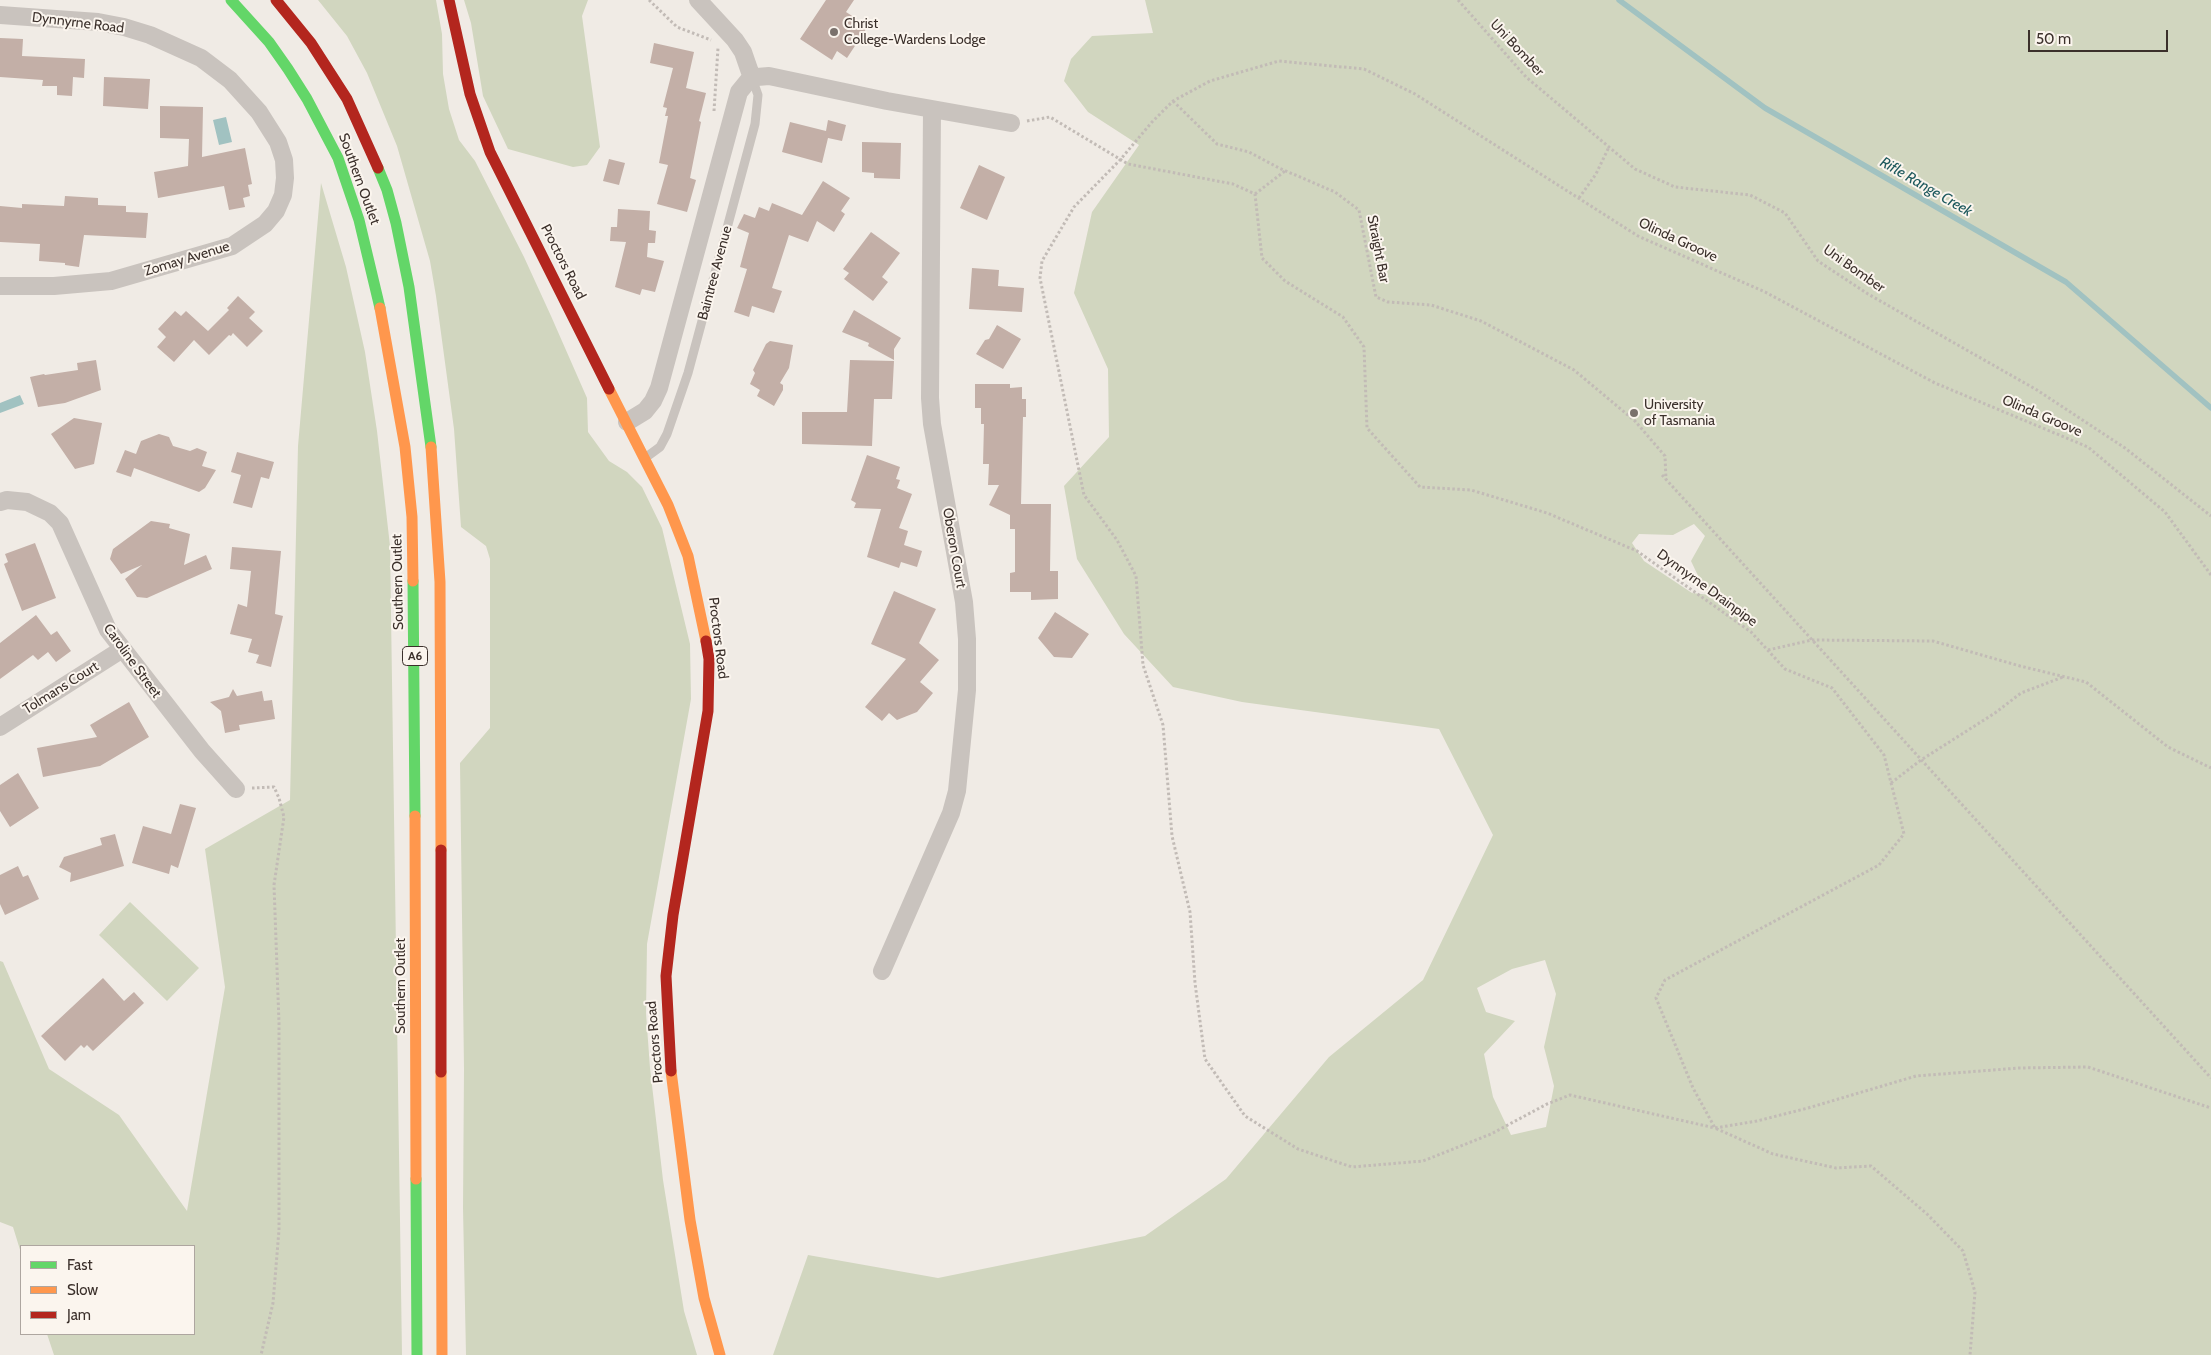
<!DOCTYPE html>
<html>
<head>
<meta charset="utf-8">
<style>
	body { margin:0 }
	#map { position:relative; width:2211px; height:1355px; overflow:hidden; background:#f0ebe5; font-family:Cabin,sans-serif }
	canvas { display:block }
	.legend { position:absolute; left:20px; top:1245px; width:175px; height:90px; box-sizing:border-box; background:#fbf5ee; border:1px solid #aea6a0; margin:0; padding:6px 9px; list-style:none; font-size:15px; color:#3b302b }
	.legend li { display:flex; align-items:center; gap:10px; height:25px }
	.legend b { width:25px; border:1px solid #aea6a0 }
	.scale { position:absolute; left:2028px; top:30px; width:140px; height:22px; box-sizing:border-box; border:2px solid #3b302b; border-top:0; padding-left:6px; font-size:15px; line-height:18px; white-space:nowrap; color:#3b302b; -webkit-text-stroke:4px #fbf5ee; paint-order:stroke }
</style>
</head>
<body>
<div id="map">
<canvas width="2211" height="1355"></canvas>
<ul class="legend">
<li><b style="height:6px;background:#63d668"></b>Fast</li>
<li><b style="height:6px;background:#ff974d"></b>Slow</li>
<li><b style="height:6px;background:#b3261e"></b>Jam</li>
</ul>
<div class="scale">50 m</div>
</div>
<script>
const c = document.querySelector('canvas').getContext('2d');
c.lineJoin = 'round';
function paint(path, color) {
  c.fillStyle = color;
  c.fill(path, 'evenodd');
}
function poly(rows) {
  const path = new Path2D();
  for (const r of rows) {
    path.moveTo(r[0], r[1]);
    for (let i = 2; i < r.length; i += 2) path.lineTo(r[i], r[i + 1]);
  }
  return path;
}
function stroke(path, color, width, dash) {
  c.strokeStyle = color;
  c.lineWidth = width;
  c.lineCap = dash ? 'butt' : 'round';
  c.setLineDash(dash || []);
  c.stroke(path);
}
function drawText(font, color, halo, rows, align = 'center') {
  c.font = font + ' Cabin,sans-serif';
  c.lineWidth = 4;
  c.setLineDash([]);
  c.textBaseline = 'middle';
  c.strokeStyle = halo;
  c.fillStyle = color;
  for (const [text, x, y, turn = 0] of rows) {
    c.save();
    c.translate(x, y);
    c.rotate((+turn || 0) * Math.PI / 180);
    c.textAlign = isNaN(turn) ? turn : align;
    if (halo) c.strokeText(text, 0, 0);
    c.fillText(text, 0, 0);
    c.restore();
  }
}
const green = poly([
	[318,0,436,0,442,34,443,74,449,109,459,140,475,161,524,257,551,316,587,398,588,432,609,461,627,472,642,487,662,528,690,644,691,699,647,944,646,1013,650,1068,663,1180,684,1311,697,1355,466,1355,463,1208,464,1069,460,763,490,728,490,559,486,546,461,527,454,429,436,296,430,261,397,146,367,73,347,36],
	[464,0,588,0,582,16,600,147,587,165,573,167,508,149,483,96,471,23],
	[1145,0,2211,0,2211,1355,773,1355,808,1255,938,1278,1145,1236,1226,1179,1329,1057,1423,980,1493,835,1439,729,1242,702,1173,687,1124,634,1077,559,1064,486,1109,437,1108,369,1074,293,1092,212,1139,145,1088,112,1064,81,1071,59,1092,36,1153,33],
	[1694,524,1705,536,1691,561,1701,582,1711,595,1692,593,1644,561,1632,543,1639,534,1673,535],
	[1545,960,1556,994,1544,1047,1554,1086,1546,1127,1511,1135,1493,1097,1484,1054,1515,1021,1486,1012,1477,988,1512,969],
	[321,183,346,267,365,352,377,431,390,546,402,1355,54,1355,47,1334,194,1334,194,1246,21,1246,21,1253,13,1227,0,1222,0,961,3,962,49,1069,119,1115,187,1211,225,987,205,849,290,800,298,446],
	[130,902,199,968,167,1001,99,935]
]);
const water = poly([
	[226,117,232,142,219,145,213,120],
	[20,395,24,404,0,413,0,403]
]);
const stream = poly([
	[1619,0,1765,108,2066,282,2211,408]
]);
const building = poly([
	[826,0,854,0,846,12,868,26,847,58,837,51,832,60,800,39],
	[0,38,23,39,22,56,85,59,84,78,73,77,72,96,57,95,57,86,42,86,43,80,0,77],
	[654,43,694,52,686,88,706,93,699,121,701,122,690,178,696,180,687,212,657,204,668,165,659,163,668,116,665,116,667,108,663,107,673,68,650,63],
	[104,77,150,79,148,109,103,106],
	[160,106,203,107,202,157,245,148,252,184,248,185,250,196,243,198,245,207,229,210,224,186,158,198,154,172,188,166,189,139,160,138],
	[828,120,846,125,842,141,828,138,822,163,782,152,790,122,826,131],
	[862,142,901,143,900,179,874,178,874,173,862,172],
	[609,159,625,163,619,185,603,181],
	[979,165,1005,177,987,220,960,208],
	[823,181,850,198,841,211,845,214,834,232,817,221,808,242,789,235,772,288,782,291,774,313,752,306,749,317,734,312,747,269,740,267,749,233,737,228,744,214,755,218,759,207,769,211,772,203,802,215],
	[65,196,98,198,98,205,126,206,126,212,148,213,146,238,84,235,79,267,65,265,65,263,39,261,40,244,0,242,0,206,22,208,22,204,64,206],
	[618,209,650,211,649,230,656,231,655,243,648,243,647,257,664,261,655,292,642,289,640,295,615,287,626,242,610,241,611,227,617,227],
	[871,232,900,253,882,277,888,282,873,301,844,279,849,273,843,269],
	[972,268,999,270,998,286,1024,288,1022,312,969,309],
	[238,296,255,312,249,318,263,331,247,347,233,333,231,336,229,335,209,355,194,340,174,362,157,347,166,337,158,329,175,311,181,316,186,311,208,331,229,310,227,308],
	[854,310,901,338,894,349,894,360,868,346,869,343,842,332],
	[997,325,1021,339,1003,369,976,354,985,340,989,339],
	[770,341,793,345,789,368,780,383,783,385,783,390,774,406,757,396,760,390,750,384,755,373,753,370,766,344],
	[96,360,101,390,65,403,38,407,30,377,44,374,45,375,78,370,77,363],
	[850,360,894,361,892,399,874,399,872,446,802,444,802,412,847,412],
	[975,384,1010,384,1010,388,1022,387,1022,399,1026,399,1026,417,1023,417,1021,504,1051,504,1050,571,1058,571,1058,599,1031,600,1031,592,1010,592,1010,573,1015,572,1015,529,1010,529,1010,515,989,505,999,485,988,485,989,464,983,464,984,424,981,424,981,408,975,408],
	[74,418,102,423,94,464,75,469,51,434],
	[159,434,169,437,173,446,190,451,197,448,207,452,202,466,216,470,205,488,199,492,134,468,131,477,116,472,125,450,136,454,141,441],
	[237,452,274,462,269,479,261,477,252,508,233,503,241,475,231,472],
	[867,455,900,467,896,479,900,480,897,488,912,494,899,528,908,531,904,545,922,551,917,567,901,562,899,568,867,557,881,509,854,508,856,503,851,500],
	[151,521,170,524,169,528,190,534,184,565,206,555,212,569,147,598,137,597,125,579,142,565,121,574,110,559,113,549],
	[35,543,56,598,22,611,4,564,8,562,5,554],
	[232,547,281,551,275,614,283,616,271,667,256,663,259,655,248,652,252,639,230,634,238,604,247,607,251,571,230,569],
	[894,591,936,609,919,643,939,660,920,682,933,693,917,712,897,720,889,713,882,721,865,707,906,659,871,644],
	[1055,612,1089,634,1072,658,1054,657,1038,638],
	[36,615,51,635,57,631,71,651,56,662,48,652,38,660,33,655,0,679,0,643],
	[233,689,237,696,262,691,264,701,272,700,275,719,239,725,240,730,225,733,221,711,210,702,229,697],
	[129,702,149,737,100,766,43,777,37,748,97,737,90,725],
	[18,773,39,808,10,827,0,811,0,785],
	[180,804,196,808,178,868,171,865,169,874,132,863,143,826,171,834],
	[115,834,124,866,70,882,71,873,59,867,64,857,102,845,100,838],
	[18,866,23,877,28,875,39,899,5,915,0,904,0,875],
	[103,978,124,1001,134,992,144,1003,93,1051,87,1045,84,1048,81,1045,65,1061,41,1036]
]);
const path = poly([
	[649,0,677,27,711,40],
	[1458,0,1526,77,1635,169,1675,187,1750,195,1785,213,1818,261,1868,294,2037,390,2125,448,2211,516],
	[1173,101,1217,144,1249,152,1279,168,1335,192,1359,210,1376,297,1388,302,1431,305,1481,321,1574,370,1635,421,1665,456,1666,480],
	[714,111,718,48],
	[1027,121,1050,117,1128,164,1233,184,1255,194,1262,258,1285,281,1343,317,1364,347,1367,428,1420,487,1471,490,1547,513,1637,551,1751,632,1785,669,1832,688,1884,755,1904,834,1879,865,1665,980,1656,998,1693,1088,1715,1128,1773,1154,1836,1168,1871,1166,1927,1214,1963,1251,1975,1292,1970,1355],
	[1255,194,1285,171],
	[1579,198,1596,174,1609,147],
	[1662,475,2211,1078],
	[2211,575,2165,512,2088,447,1935,383,1765,292,1638,236,1415,94,1364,69,1279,61,1210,81,1173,101,1152,122,1120,160,1074,207,1042,261,1040,278,1084,495,1117,540,1136,576,1143,665,1163,725,1172,836,1190,912,1195,983,1205,1059,1245,1116,1298,1149,1352,1167,1423,1161,1491,1134,1547,1104,1570,1095,1715,1128,1757,1121,1808,1108,1916,1076,2019,1068,2088,1067,2211,1108],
	[1768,650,1812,640,1933,641,2020,666,2086,682,2168,747,2211,768],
	[1891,783,1921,760,1995,713,2021,693,2063,677],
	[252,788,274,787,279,798,284,817,274,885,279,1023,279,1230,273,1303,261,1355]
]);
const lane = poly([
	[645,458,660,447,667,434,688,373,755,124,758,95,752,78]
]);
const street = poly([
	[698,0,735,40,743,52,752,78],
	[0,15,98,22,124,27,150,35,201,58,230,80,259,112,278,142,284,160,285,178,283,195,276,211,265,224,232,246,111,281,54,286,0,286],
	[627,422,645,411,653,401,659,388,739,92,748,81,757,77,769,76,887,101,1011,123],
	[0,502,7,500,27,502,50,513,60,523,108,630,202,751,236,789],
	[0,727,121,650],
	[882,971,951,813,957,791,967,690,967,639,964,602,932,424,930,398,932,109]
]);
const fast = poly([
	[231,0,269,42,288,69,307,99,338,158,359,220,380,308],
	[378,168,387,190,396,223,409,287,431,447],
	[413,581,415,816],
	[416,1179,417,1355]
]);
const slow = poly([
	[380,308,405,447,412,517,413,581],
	[609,389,668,505,688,556,706,641],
	[431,447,440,582,441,850],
	[415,816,416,1179],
	[671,1071,690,1220,704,1298,720,1355],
	[441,1072,442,1355]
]);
const jam = poly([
	[276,0,311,43,347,99,378,168],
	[449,0,470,94,490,152,609,389],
	[441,850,441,1072],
	[671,1071,666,976,673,915,708,711,709,659,706,641]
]);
const markers = [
	[834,32,5,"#7a716c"],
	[1634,413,5,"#7a716c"]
];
const shields = [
	[415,656,25]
];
const shieldNames = [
	["A6",415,656]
];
const streetNames = [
	["Dynnyrne Road",78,23,7],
	["Uni Bomber",1517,48,47],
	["Southern Outlet",359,179,70],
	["Olinda Groove",1678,240,25],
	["Straight Bar",1378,249,79],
	["Zomay Avenue",187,259,-17],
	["Proctors Road",563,262,63],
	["Uni Bomber",1854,269,35],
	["Baintree Avenue",715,273,-75],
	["Olinda Groove",2042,416,23],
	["Oberon Court",954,548,80],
	["Southern Outlet",398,582,-91],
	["Dynnyrne Drainpipe",1707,588,36],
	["Proctors Road",718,638,83],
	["Caroline Street",132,661,54],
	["Tolmans Court",61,688,-32],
	["Southern Outlet",401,986,-90],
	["Proctors Road",655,1042,-95]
];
const poiNames = [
	["Christ",844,24],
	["College-Wardens Lodge",844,40],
	["University",1644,405],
	["of Tasmania",1644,421]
];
const waterNames = [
	["Rifle Range Creek",1926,187,30]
];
paint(green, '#d1d6bf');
paint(water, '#a1c2c1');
stroke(stream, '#a1c2c1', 5.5);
paint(building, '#c3afa7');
stroke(path, '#c2bbb6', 3, [2.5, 2.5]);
stroke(lane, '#c9c3be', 9);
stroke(street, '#c9c3be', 18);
stroke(fast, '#63d668', 11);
stroke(slow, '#ff974d', 11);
stroke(jam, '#b3261e', 11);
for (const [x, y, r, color] of markers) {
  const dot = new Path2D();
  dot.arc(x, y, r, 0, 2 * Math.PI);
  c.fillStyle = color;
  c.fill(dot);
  stroke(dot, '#fbf5ee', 2);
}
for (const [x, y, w] of shields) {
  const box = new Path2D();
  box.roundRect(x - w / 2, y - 9.5, w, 19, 4);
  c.fillStyle = '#fbf5ee';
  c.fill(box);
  stroke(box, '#3b302b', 1);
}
drawText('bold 12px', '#3b302b', null, shieldNames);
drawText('14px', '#3b302b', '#fbf5ee', streetNames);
drawText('14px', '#3b302b', '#fbf5ee', poiNames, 'left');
drawText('italic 15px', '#1f5a5e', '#fbf5ee', waterNames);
</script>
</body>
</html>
